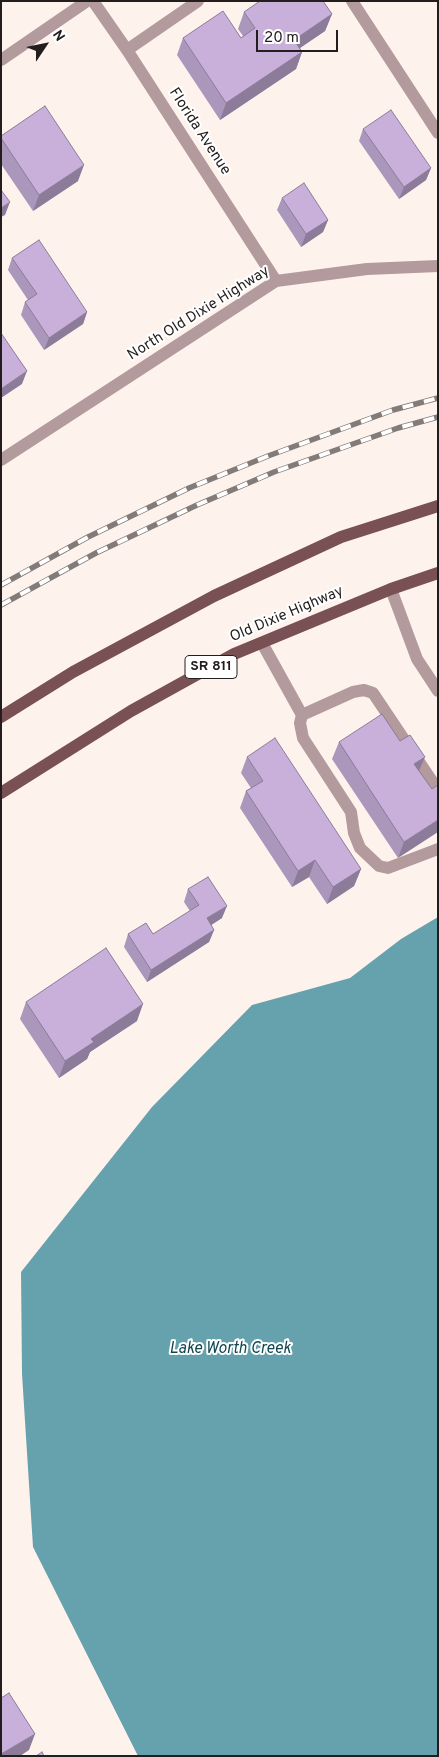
<!DOCTYPE html>
<html>
<head>
<meta charset="utf-8">
<style>
	body { margin:0 }
	#map { position:relative; width:439px; height:1757px; overflow:hidden; background:#fef2ed; font-family:Overpass,sans-serif }
	canvas { display:block }
	.frame { position:absolute; inset:0; border:2px solid #231e1d; pointer-events:none }
	.north { position:absolute; left:20px; top:20px; width:50px; height:50px; -webkit-text-stroke:4px #fff; paint-order:stroke; rotate:56deg; font-size:14px; font-weight:700; line-height:20px; text-align:center; color:#231e1d }
	.north::after { content:''; display:block; margin:auto; width:18px; height:22px; background:#231e1d; clip-path:polygon(50% 0,100% 100%,50% 72%,0 100%) }
	.scale { position:absolute; left:256px; top:30px; width:82px; height:22px; box-sizing:border-box; border:2px solid #231e1d; border-top:0; padding-left:6px; font-size:15px; line-height:18px; white-space:nowrap; color:#231e1d; -webkit-text-stroke:4px #fff; paint-order:stroke }
</style>
</head>
<body>
<div id="map">
<canvas width="439" height="1757"></canvas>
<div class="frame"></div>
<div class="north">N</div>
<div class="scale">20 m</div>
</div>
<script>
const c = document.querySelector('canvas').getContext('2d');
c.lineJoin = 'round';
function paint(path, color) {
  c.fillStyle = color;
  c.fill(path, 'evenodd');
}
function poly(rows) {
  const path = new Path2D();
  for (const r of rows) {
    path.moveTo(r[0], r[1]);
    for (let i = 2; i < r.length; i += 2) path.lineTo(r[i], r[i + 1]);
  }
  return path;
}
function stroke(path, color, width, dash) {
  c.strokeStyle = color;
  c.lineWidth = width;
  c.lineCap = dash ? 'butt' : 'round';
  c.setLineDash(dash || []);
  c.stroke(path);
}
function drawText(font, color, halo, rows, align = 'center') {
  c.font = font + ' Overpass,sans-serif';
  c.lineWidth = 4;
  c.setLineDash([]);
  c.textBaseline = 'middle';
  c.strokeStyle = halo;
  c.fillStyle = color;
  for (const [text, x, y, turn = 0] of rows) {
    c.save();
    c.translate(x, y);
    c.rotate((+turn || 0) * Math.PI / 180);
    c.textAlign = isNaN(turn) ? turn : align;
    if (halo) c.strokeText(text, 0, 0);
    c.fillText(text, 0, 0);
    c.restore();
  }
}
const water = poly([
	[438,917,438,1756,138,1756,33,1547,22,1374,21,1272,152,1107,252,1005,350,978,401,939]
]);
const service = poly([
	[391,589,417,659,438,691],
	[262,643,302,715,300,723,303,738,351,812,354,833,360,848,379,866,388,868,438,849],
	[302,715,353,692,364,690,373,693,438,790]
]);
const minor = poly([
	[93,1,127,50,276,281],
	[352,1,438,133],
	[127,50,198,1],
	[1,60,87,1],
	[1,460,276,281,367,269,438,266]
]);
const primary = poly([
	[1,717,73,672,214,596,341,537,438,506],
	[1,793,131,711,234,654,391,589,438,573]
]);
const rail = poly([
	[1,585,88,537,189,488,268,456,393,410,438,398],
	[1,605,96,553,197,505,274,472,398,428,438,417]
]);
const wall = poly([
	[244,12,332,14,325,31,300,48,302,52,296,69,220,120,177,55,183,38,241,38,243,36,238,29],
	[363,129,431,168,426,180,399,199,359,141],
	[1,136,78,181,33,211,1,164],
	[282,198,328,220,323,232,301,247,277,210],
	[12,258,87,312,83,324,44,350,21,315,25,302,28,300,8,270],
	[339,742,419,771,432,789,398,858,332,759],
	[247,757,361,869,354,886,327,904,309,877,292,887,240,808,246,791,251,788,241,773],
	[188,889,222,918,211,925,214,930,209,942,147,982,124,947,128,934,153,934,190,911,184,902],
	[26,1002,137,1021,90,1052,87,1059,59,1078,20,1019]
]);
const shadedWall = poly([
	[332,14,325,31,288,56,294,40],
	[302,52,296,69,220,120,226,103],
	[84,165,78,181,33,211,39,195],
	[431,168,426,180,399,199,404,187],
	[10,202,5,215,1,217,1,208],
	[328,220,323,232,301,247,306,234],
	[87,312,83,324,44,350,49,338],
	[27,371,22,384,1,398,1,389],
	[425,757,418,773,414,764],
	[438,820,438,832,398,858,404,842],
	[315,860,309,877,292,887,298,871],
	[361,869,354,886,327,904,333,887],
	[227,906,222,918,202,931,207,918],
	[214,930,209,942,147,982,151,970],
	[143,1004,137,1021,90,1052,87,1059,59,1078,65,1061,91,1039],
	[35,1734,29,1750,20,1756,1,1756,1,1754]
]);
const building = poly([
	[260,1,323,1,332,14,294,40,302,52,226,103,183,38,223,11,241,38,255,28,244,12,260,1],
	[45,106,84,165,39,195,1,138,1,136,45,106],
	[391,110,431,168,404,187,363,129,391,110],
	[304,183,328,220,306,234,282,198,304,183],
	[1,190,10,202,1,208,1,190],
	[39,240,87,312,49,338,25,302,37,294,12,258,39,240],
	[1,333,27,371,1,389,1,333],
	[382,714,400,741,410,735,425,757,414,764,432,789,438,785,438,820,404,842,339,742,382,714],
	[275,738,361,869,333,887,315,860,298,871,246,791,263,781,247,757,275,738],
	[208,877,227,906,207,918,214,930,151,970,128,934,146,923,153,934,199,905,188,889,208,877],
	[106,948,143,1004,91,1039,94,1042,65,1061,26,1002,106,948],
	[9,1693,35,1734,1,1754,1,1698,9,1693],
	[42,1752,44,1756,36,1756,42,1752]
]);
const shields = [
	[211,667,52]
];
const shieldNames = [
	["SR 811",211,667]
];
const streetNames = [
	["Florida Avenue",199,132,57],
	["North Old Dixie Highway",199,314,-32],
	["Old Dixie Highway",287,615,-23]
];
const waterNames = [
	["Lake Worth Creek",230,1350]
];
paint(water, '#66a2ad');
stroke(service, '#b39a9c', 12);
stroke(minor, '#b39a9c', 12);
stroke(primary, '#795054', 12);
stroke(rail, '#837b78', 5.5);
stroke(rail, '#fff', 4, [11]);
paint(wall, '#ac97bc');
paint(shadedWall, '#8c7b99');
paint(building, '#c8b0db');
stroke(building, '#8c7b99', 1);
for (const [x, y, w] of shields) {
  const box = new Path2D();
  box.roundRect(x - w / 2, y - 11.5, w, 23, 4);
  c.fillStyle = '#fff';
  c.fill(box);
  stroke(box, '#231e1d', 1);
}
drawText('bold 14px', '#231e1d', null, shieldNames);
drawText('15px', '#231e1d', '#fff', streetNames);
drawText('italic 16px', '#0f4750', '#fff', waterNames);
</script>
</body>
</html>
